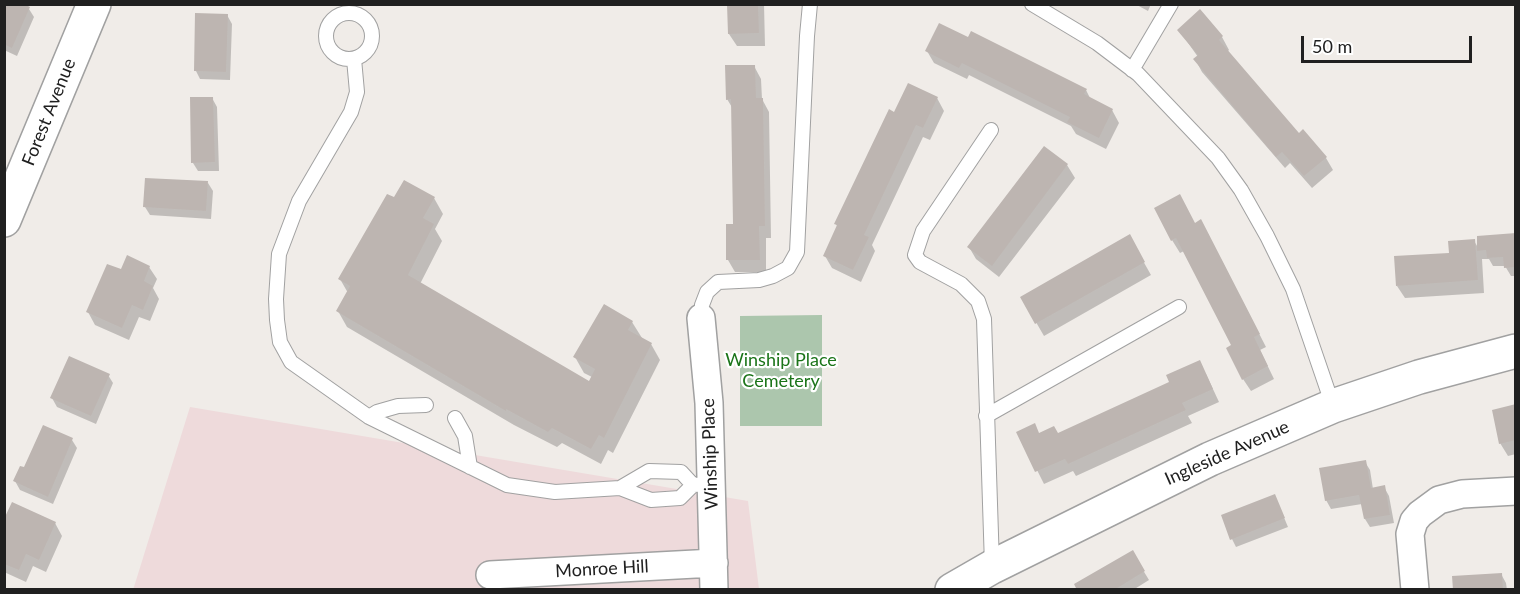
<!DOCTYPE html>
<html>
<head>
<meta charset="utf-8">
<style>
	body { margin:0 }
	#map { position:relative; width:1520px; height:594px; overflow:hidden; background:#f0ece8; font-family:Lato,sans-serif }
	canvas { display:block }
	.frame { position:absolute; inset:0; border:6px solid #202020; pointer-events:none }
	.scale { position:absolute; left:1301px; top:36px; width:171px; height:27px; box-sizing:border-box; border:3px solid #202020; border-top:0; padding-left:8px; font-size:18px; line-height:21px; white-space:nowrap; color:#202020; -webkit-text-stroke:4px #fff; paint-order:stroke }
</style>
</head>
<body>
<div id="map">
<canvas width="1520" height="594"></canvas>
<div class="frame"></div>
<div class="scale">50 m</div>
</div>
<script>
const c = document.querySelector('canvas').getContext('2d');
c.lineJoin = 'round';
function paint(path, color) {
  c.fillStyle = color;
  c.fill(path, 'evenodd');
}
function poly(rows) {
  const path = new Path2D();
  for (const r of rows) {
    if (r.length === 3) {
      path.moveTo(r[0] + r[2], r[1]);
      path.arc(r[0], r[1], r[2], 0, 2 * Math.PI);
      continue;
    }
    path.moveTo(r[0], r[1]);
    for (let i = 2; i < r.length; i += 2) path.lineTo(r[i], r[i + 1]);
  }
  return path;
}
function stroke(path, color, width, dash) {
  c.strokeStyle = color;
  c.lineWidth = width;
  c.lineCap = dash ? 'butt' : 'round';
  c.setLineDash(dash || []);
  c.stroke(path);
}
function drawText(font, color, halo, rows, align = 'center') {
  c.font = font + ' Lato,sans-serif';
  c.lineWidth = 4.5;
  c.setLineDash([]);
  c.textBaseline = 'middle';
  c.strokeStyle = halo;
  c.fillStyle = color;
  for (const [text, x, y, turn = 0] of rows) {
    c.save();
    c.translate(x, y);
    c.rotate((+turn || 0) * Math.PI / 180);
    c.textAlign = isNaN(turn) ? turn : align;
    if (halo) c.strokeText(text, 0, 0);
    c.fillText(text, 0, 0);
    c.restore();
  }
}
const commercial = poly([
	[190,407,748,501,759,589,133,590]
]);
const cemetery = poly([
	[822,315,822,426,740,426,740,316]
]);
const shadow = poly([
	[4,4,29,9,34,17,17,56,4,50],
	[729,4,764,4,765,46,737,46,729,34],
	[1135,4,1151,4,1148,11],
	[1200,12,1222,37,1229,50,1227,52,1298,135,1326,158,1333,170,1312,188,1290,163,1285,168,1202,72,1195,59,1198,57,1179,30],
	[227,15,232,24,230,80,200,79,196,71],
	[927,51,1086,90,1091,100,1112,110,1119,123,1106,149,1076,134,1071,126,969,75,967,79,934,63],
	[754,66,761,79,762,99,769,112,771,238,766,238,766,272,735,272,728,260,735,225,733,109,727,99],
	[212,98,217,107,219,171,198,171,193,163],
	[937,98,944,111,930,140,923,137,872,245,875,251,861,282,832,268,825,256,838,228,836,224,895,114],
	[1044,148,1067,165,1075,178,999,277,976,259,969,247],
	[208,183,213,191,211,219,150,215,145,207],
	[434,198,443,214,435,229,442,241,420,284,589,383,592,377,584,373,575,357,632,322,642,338,651,344,660,360,613,453,608,450,601,464,562,443,557,447,514,425,347,327,338,311,348,293,340,279,395,200],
	[1195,224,1208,234,1266,347,1260,350,1274,379,1251,391,1243,379,1233,346,1184,251,1180,253,1172,240],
	[1516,235,1516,276,1511,276,1505,266,1493,266,1489,259,1482,259,1484,293,1405,298,1397,286,1474,241,1479,249],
	[1129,236,1151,275,1044,336,1022,298],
	[149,267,157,279,153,288,159,299,150,321,139,317,129,340,95,325,88,312,121,271],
	[1206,374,1219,402,1188,416,1192,423,1076,476,1073,471,1044,484,1018,432,1057,435],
	[108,375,113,383,96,424,57,407,52,398],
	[1516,406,1516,454,1508,456,1500,443],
	[43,427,72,440,77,448,53,504,20,490,15,481,24,470],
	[1365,462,1370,470,1373,489,1384,487,1389,496,1394,523,1370,527,1365,519,1362,504,1331,509,1326,500],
	[1275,496,1288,527,1236,547,1232,539],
	[4,523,55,523,62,536,46,572,33,566,26,582,4,572],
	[1132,552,1149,580,1133,590,1079,590],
	[1501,574,1506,583,1507,590,1454,590]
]);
const building = poly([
	[4,4,24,4,30,7,12,48,4,44],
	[727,4,758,4,759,33,728,34],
	[1200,9,1223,36,1219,40,1299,133,1303,129,1327,157,1304,176,1282,152,1276,157,1193,59,1198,55,1177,30],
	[195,13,228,14,226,72,194,71],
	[939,23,968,37,971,31,1087,89,1084,94,1113,109,1099,138,1067,122,1070,117,962,63,959,68,925,51],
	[725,65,755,65,756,98,763,98,765,226,759,226,760,260,726,260,726,224,733,224,731,99,726,100],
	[908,83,938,97,923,128,916,125,864,235,869,237,853,270,823,256,837,225,834,224,889,109,894,112],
	[190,97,213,97,215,162,191,163],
	[1044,146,1068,164,992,266,967,247],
	[145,178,208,181,206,211,143,207],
	[404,180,435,197,423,218,434,224,408,275,589,381,595,369,573,357,604,304,633,321,628,330,652,343,604,438,599,435,591,449,552,428,548,432,506,409,506,411,336,311,350,286,338,279,387,194,394,197],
	[1180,194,1195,223,1201,219,1260,334,1254,337,1268,366,1242,380,1226,348,1231,345,1176,238,1171,241,1154,208],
	[1516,233,1516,267,1504,268,1503,257,1487,258,1486,250,1477,251,1477,236],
	[1130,234,1145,262,1035,324,1020,297],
	[1475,239,1478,280,1396,286,1394,256,1449,253,1448,241],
	[127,255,150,266,144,281,153,286,143,310,132,305,122,328,86,312,107,264,121,269],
	[69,356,110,374,91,416,50,398],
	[1200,360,1213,389,1182,403,1186,410,1068,464,1065,459,1035,472,1016,432,1035,423,1039,433,1054,426,1058,433,1169,382,1166,375],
	[1516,404,1516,440,1499,444,1492,410],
	[43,425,73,438,48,497,13,481,20,466,24,467],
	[1366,460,1371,488,1385,485,1390,515,1364,519,1359,495,1325,501,1319,468],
	[1275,494,1285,518,1230,540,1221,515],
	[12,502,56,522,39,560,26,554,19,570,4,564,4,519],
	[1133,550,1145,571,1114,590,1077,590,1074,584],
	[1502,573,1503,590,1453,590,1452,576]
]);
const service = poly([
	[1032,4,1097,43,1138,74,1218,158,1241,190,1267,236,1293,289,1333,406],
	[349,36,23],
	[354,59,357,92,351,112,299,201,279,254,276,299,277,320,280,342,291,362,369,417,507,485,555,492,620,488,651,500,680,498,693,485,712,484],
	[1132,70,1171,4],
	[991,130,923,231,915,255,920,262,961,284,978,301,984,319,992,565],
	[701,318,702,305,707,292,718,282,759,280,773,276,788,268,797,252,807,36,810,4],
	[986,416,1179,307],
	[369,417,377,412,398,406,426,405],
	[455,418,465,436,470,467],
	[620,488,649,471,681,472,693,485]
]);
const minor = poly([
	[701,318,709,403,714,590],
	[490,575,714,563],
	[1415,590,1410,534,1414,521,1420,514,1439,500,1462,494,1516,491]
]);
const tertiary = poly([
	[4,220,94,4],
	[952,590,992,567,1210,459,1333,406,1419,377,1516,351]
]);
const streetNames = [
	["Forest Avenue",49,112,-68],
	["Ingleside Avenue",1227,453,-24],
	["Winship Place",710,454,-92],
	["Monroe Hill",602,569,-3]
];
const parkNames = [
	["Winship Place",781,360],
	["Cemetery",781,381]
];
paint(commercial, '#eedadb');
paint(cemetery, '#acc6ad');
paint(shadow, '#0003');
paint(building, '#bdb5b1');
stroke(service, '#a1a1a1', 16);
stroke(minor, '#a1a1a1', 30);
stroke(tertiary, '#a1a1a1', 36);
stroke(service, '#fff', 14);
stroke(minor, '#fff', 27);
stroke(tertiary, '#fff', 33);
drawText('18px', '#202020', '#fff', streetNames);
drawText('18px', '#1b7419', '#fff', parkNames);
</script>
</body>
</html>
